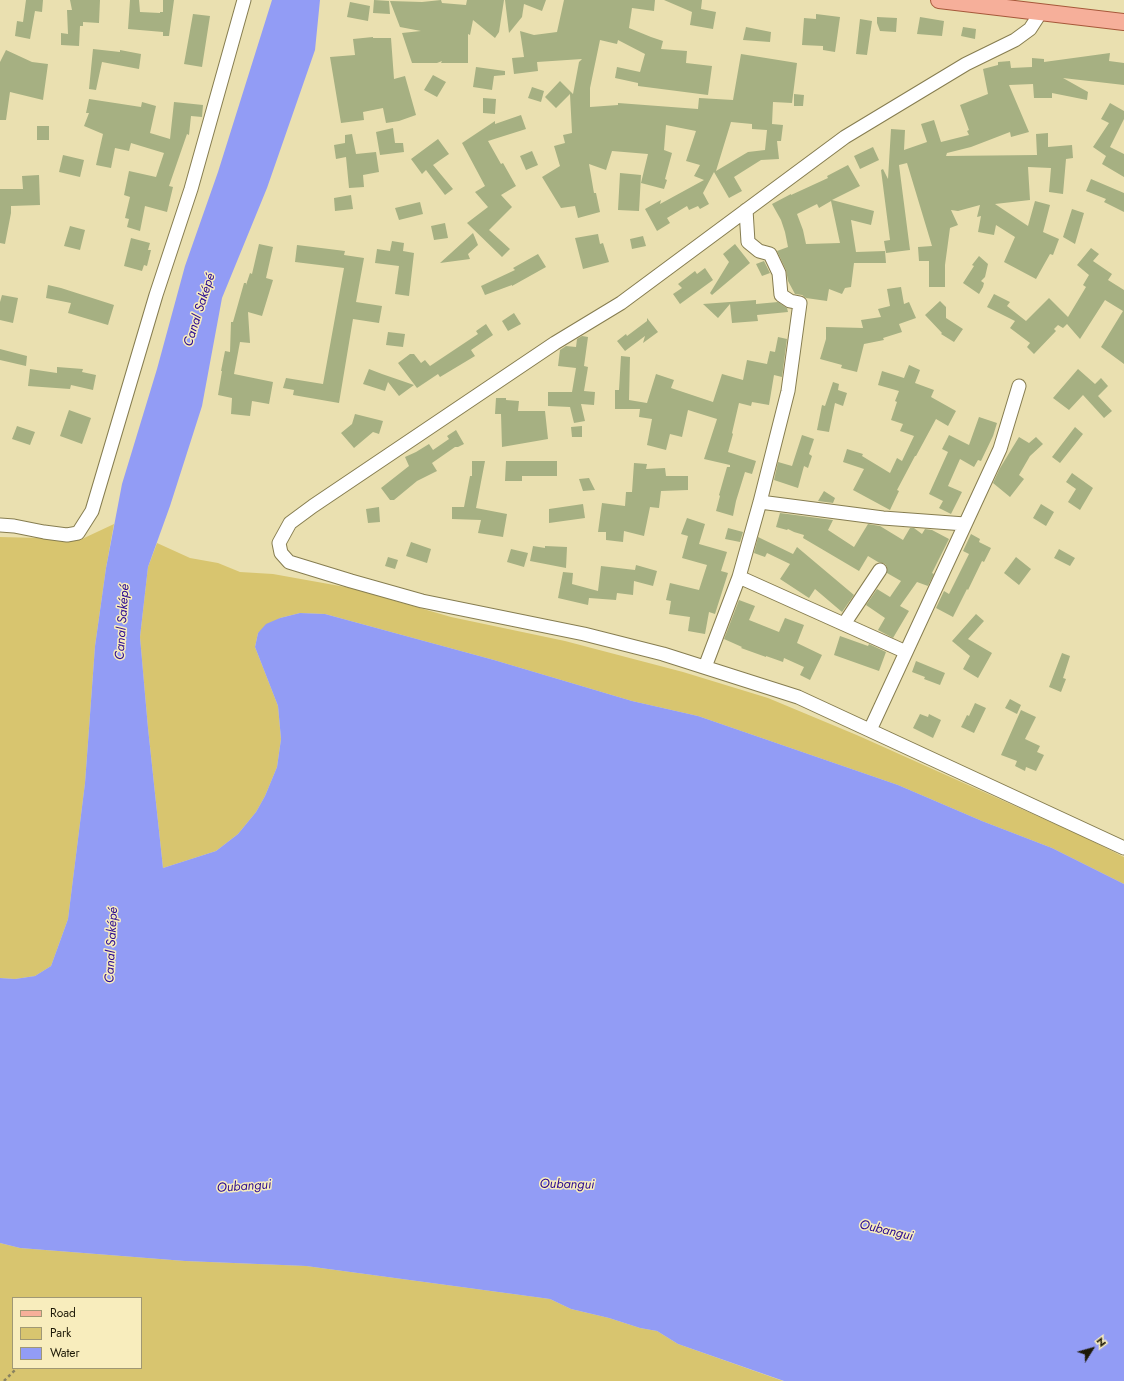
<!DOCTYPE html>
<html>
<head>
<meta charset="utf-8">
<style>
	body { margin:0 }
	#map { position:relative; width:1124px; height:1381px; overflow:hidden; background:#eae0b0; font-family:Jost,sans-serif }
	canvas { display:block }
	.legend { position:absolute; left:12px; top:1297px; width:130px; height:72px; box-sizing:border-box; background:#f8edbd; border:1px solid #a09874; margin:0; padding:5px 7px; list-style:none; font-size:12px; color:#1d1907 }
	.legend li { display:flex; align-items:center; gap:8px; height:20px }
	.legend b { width:20px; border:1px solid #a09874 }
	.north { position:absolute; left:1072px; top:1329px; width:40px; height:40px; -webkit-text-stroke:3px #f8edbd; paint-order:stroke; rotate:53deg; font-size:11px; font-weight:700; line-height:16px; text-align:center; color:#1d1907 }
	.north::after { content:''; display:block; margin:auto; width:14px; height:18px; background:#1d1907; clip-path:polygon(50% 0,100% 100%,50% 72%,0 100%) }
</style>
</head>
<body>
<div id="map">
<canvas width="1124" height="1381"></canvas>
<ul class="legend">
<li><b style="height:5px;background:#f6af9a"></b>Road</li>
<li><b style="height:11px;background:#d8c56f"></b>Park</li>
<li><b style="height:11px;background:#929cf5"></b>Water</li>
</ul>
<div class="north">N</div>
</div>
<script>
const c = document.querySelector('canvas').getContext('2d');
c.lineJoin = 'round';
function paint(path, color) {
  c.fillStyle = color;
  c.fill(path, 'evenodd');
}
function poly(rows) {
  const path = new Path2D();
  for (const r of rows) {
    path.moveTo(r[0], r[1]);
    for (let i = 2; i < r.length; i += 2) path.lineTo(r[i], r[i + 1]);
  }
  return path;
}
function stroke(path, color, width, dash) {
  c.strokeStyle = color;
  c.lineWidth = width;
  c.lineCap = dash ? 'butt' : 'round';
  c.setLineDash(dash || []);
  c.stroke(path);
}
function drawText(font, color, halo, rows, align = 'center') {
  c.font = font + ' Jost,sans-serif';
  c.lineWidth = 3;
  c.setLineDash([]);
  c.textBaseline = 'middle';
  c.strokeStyle = halo;
  c.fillStyle = color;
  for (const [text, x, y, turn = 0] of rows) {
    c.save();
    c.translate(x, y);
    c.rotate((+turn || 0) * Math.PI / 180);
    c.textAlign = isNaN(turn) ? turn : align;
    if (halo) c.strokeText(text, 0, 0);
    c.fillText(text, 0, 0);
    c.restore();
  }
}
const green = poly([
	[114,524,106,568,95,646,85,783,68,919,51,966,35,976,15,979,0,978,0,537,82,539],
	[157,543,190,558,218,563,240,572,273,574,351,588,451,617,565,641,683,672,768,698,859,736,1084,837,1124,857,1124,884,1052,848,982,821,898,785,698,716,632,701,494,660,325,614,300,613,280,618,258,633,255,647,278,706,281,739,277,767,265,796,256,812,238,834,216,851,163,868,148,728,140,637,148,567],
	[0,1243,20,1248,185,1261,306,1266,550,1299,571,1309,609,1318,640,1328,657,1331,678,1344,783,1381,0,1381],
	[13,1298,141,1298,141,1368,13,1368]
]);
const water = poly([
	[272,0,320,0,315,50,267,188,222,298,202,406,170,506,148,567,140,637,148,728,163,868,216,851,238,834,256,812,265,796,277,767,281,739,278,706,255,647,258,633,266,624,280,618,300,613,325,614,494,660,632,701,698,716,898,785,982,821,1052,848,1124,884,1124,1381,784,1381,678,1344,657,1331,640,1328,609,1318,571,1309,550,1299,306,1266,185,1261,20,1248,0,1243,0,978,15,979,35,976,51,966,68,919,85,783,95,646,106,568,122,484,157,369,185,266,218,172]
]);
const building = poly([
	[26,0,43,0,42,12,35,11,30,39,15,36,17,21,23,22],
	[70,0,100,0,99,23,83,22,83,26,80,26,79,46,61,45,61,33,68,34,67,10,72,10],
	[130,0,139,0,140,12,160,13,160,12,163,12,163,0,174,0,169,36,163,36,163,32,128,29],
	[374,0,389,1,390,14,373,13],
	[441,0,442,3,466,5,467,0,504,0,499,32,495,38,473,20,470,35,468,34,468,63,441,63,442,61,437,63,412,63,402,33,421,31,400,27,390,1,422,2],
	[505,0,546,0,542,11,524,4,522,17,509,33],
	[564,0,655,0,654,11,632,8,629,28,651,37,663,41,661,49,687,51,686,63,712,66,708,95,638,86,638,83,615,78,617,67,640,72,645,54,618,40,617,44,600,40,590,88,590,107,618,105,618,103,698,109,699,98,733,100,741,54,797,63,792,103,773,102,772,124,783,125,781,141,777,141,779,159,761,160,734,177,742,191,729,198,714,172,703,193,709,204,700,209,698,206,689,210,687,206,667,218,670,223,657,231,645,209,661,200,660,204,704,180,694,176,700,165,686,161,696,131,666,125,664,150,672,153,665,179,667,180,664,189,641,183,648,154,612,151,606,170,589,164,594,193,596,193,600,212,578,218,575,206,561,208,542,177,560,166,554,146,565,143,563,135,572,133,570,94,556,108,545,97,560,81,573,94,579,62,582,59,537,62,538,71,514,74,512,58,524,57,520,31,534,35,557,32],
	[731,122,752,124,752,129,767,130,765,150,748,152,716,171],
	[664,0,702,0,701,9,716,12,713,29,690,25,692,12],
	[350,2,370,6,368,21,347,17],
	[193,14,210,16,202,67,184,64],
	[816,14,840,17,835,52,823,50,823,46,802,45,804,18,816,19],
	[877,17,897,18,896,32,880,31,877,23],
	[920,17,944,21,942,36,917,34],
	[860,19,872,21,867,55,856,54],
	[746,27,771,32,770,42,743,40],
	[963,27,976,29,975,39,961,36],
	[373,37,373,38,391,38,394,79,405,76,416,115,399,121,386,123,383,108,363,112,364,120,341,123,330,57,355,55,353,39],
	[93,49,120,52,120,50,141,54,139,69,102,62,96,90,89,89],
	[6,50,32,62,48,64,43,100,10,92,6,120,0,120,0,62],
	[1110,53,1109,61,1124,63,1124,85,1063,78,1088,92,1087,100,1052,93,1052,98,1034,98,1033,84,1009,85,1029,132,1011,137,1010,132,971,147,947,153,946,156,1037,155,1036,134,1048,133,1048,147,1072,145,1073,158,1066,159,1063,194,1049,192,1051,168,1028,167,1030,200,995,204,1028,226,1035,201,1050,205,1043,232,1059,239,1053,255,1050,254,1036,279,1004,262,1015,237,996,225,994,235,978,232,981,216,977,217,980,205,958,211,951,210,958,225,950,228,945,265,945,287,929,287,929,261,919,261,918,247,932,246,907,163,899,165,910,250,886,253,884,241,890,240,881,170,883,169,888,179,891,129,905,130,904,150,927,142,921,124,934,120,941,142,969,135,967,131,969,130,960,105,988,94,983,69,998,65,998,62,1010,61,1011,68,1032,67,1032,58,1044,59,1044,62],
	[476,67,505,71,505,75,494,76,492,90,473,87],
	[433,75,446,82,437,97,424,90],
	[532,87,544,91,541,102,528,98],
	[794,94,804,95,803,106,794,106],
	[483,98,496,99,495,114,483,113],
	[89,99,141,107,142,102,156,106,150,133,170,139,174,102,203,105,202,117,191,116,189,135,187,134,169,186,173,187,167,212,145,206,140,231,127,227,129,219,125,218,130,197,124,195,129,171,156,177,164,153,131,143,129,151,115,148,111,168,96,165,103,134,84,126,89,113,86,113],
	[1110,103,1124,111,1124,119,1110,147,1124,154,1124,177,1102,164,1106,156,1093,147,1109,123,1101,119],
	[521,115,526,129,488,141,501,164,503,163,516,186,501,195,512,207,489,230,510,249,502,257,467,223,488,207,475,192,485,186,462,143,495,121,495,124],
	[37,126,49,126,49,140,37,140],
	[393,128,395,143,403,143,404,152,380,155,376,132],
	[352,134,356,154,376,152,379,172,363,175,364,187,349,188,346,157,336,159,334,145,345,143,345,135],
	[438,139,449,154,433,165,453,189,445,195,426,170,422,174,411,159],
	[873,147,879,160,860,169,854,156],
	[532,151,538,165,526,170,520,156],
	[63,155,84,160,80,177,59,172],
	[848,165,860,186,832,200,874,211,871,225,851,220,856,252,885,251,886,263,854,263,851,287,845,288,842,294,829,289,827,301,806,298,802,295,795,294,788,281,786,270,777,251,788,247,785,232,781,220,772,204,791,194,791,195,828,178,827,176],
	[831,201,840,243,806,244,803,230,797,214,817,204,819,208],
	[620,173,641,175,639,211,618,210],
	[39,175,40,205,11,206,11,213,5,244,0,243,0,189,23,189,22,176],
	[1091,179,1124,193,1124,212,1104,202,1106,199,1086,191],
	[351,195,353,209,335,211,334,198],
	[420,202,423,214,399,220,395,208],
	[1072,209,1084,213,1075,244,1063,237],
	[445,223,448,238,434,240,431,226],
	[70,226,85,230,80,250,64,246],
	[473,233,478,245,468,254,470,259,440,263],
	[598,234,600,244,603,243,609,262,583,269,575,238],
	[643,236,646,246,632,249,630,239],
	[131,238,150,243,148,250,151,250,147,266,144,265,142,271,124,266],
	[392,241,404,243,403,251,414,253,409,296,395,294,399,266,375,263,377,249,390,251],
	[259,244,273,247,266,278,273,280,262,316,248,312,250,343,240,342,234,374,273,382,269,404,252,401,250,416,231,414,232,398,218,395,222,371,221,371,225,351,230,352,231,322,233,322,244,283,246,283,246,285,250,273,252,274],
	[735,244,750,263,712,295,710,293,729,262,723,254],
	[297,245,345,251,344,255,364,258,356,302,382,306,379,323,353,319,339,403,293,395,294,390,283,388,286,378,323,384,344,268,295,262],
	[1091,248,1099,254,1093,261,1112,274,1108,280,1124,290,1124,364,1101,347,1123,311,1105,300,1080,339,1067,324,1063,328,1058,325,1054,329,1056,331,1034,354,1027,347,1030,343,1010,328,1015,321,987,307,994,294,1010,302,1007,306,1026,321,1049,298,1068,317,1086,287,1083,285,1089,275,1077,265],
	[538,254,546,267,512,286,512,285,485,295,481,286,515,270,513,268],
	[979,256,988,264,985,277,981,281,984,283,983,287,979,294,963,283,974,266,972,265],
	[764,261,770,273,762,276,756,264],
	[705,268,713,280,680,304,673,294,682,288,678,284,695,271,697,274],
	[48,285,61,288,114,305,108,325,68,313,71,303,46,298],
	[901,287,904,304,909,302,916,318,899,324,902,332,883,338,884,340,864,344,857,372,841,368,842,365,820,359,826,339,826,327,863,328,861,320,881,317,878,309,890,306,887,289],
	[2,295,18,298,13,323,0,320,0,302],
	[756,300,756,304,778,302,787,308,788,312,757,315,758,321,732,323,730,304,718,318,703,304],
	[940,301,946,307,946,318,963,329,954,342,941,334,942,333,925,315],
	[514,313,521,324,508,331,502,321],
	[647,318,658,332,643,343,645,336,625,351,617,341,626,334,627,336,647,321],
	[486,324,493,335,471,350,475,356,440,377,438,374,417,388,398,363,410,354,414,354,421,363,425,360,430,366,478,334,476,331],
	[388,332,405,334,403,347,386,345],
	[582,336,588,337,584,366,588,367,584,391,595,392,594,405,581,404,585,421,574,423,570,407,548,406,548,392,572,392,576,368,558,366,560,350,566,346,576,347,577,339],
	[778,337,787,339,782,377,774,375,769,405,752,402,751,406,739,403,732,433,733,434,728,452,756,461,752,474,745,472,736,501,733,516,716,511,720,496,719,495,727,467,730,467,730,465,704,459,717,419,688,410,682,437,670,434,666,450,647,445,652,419,639,417,640,409,615,409,615,390,619,390,621,356,630,357,629,400,647,403,656,374,674,380,671,388,713,402,722,374,743,380,747,360,767,364,770,351,775,352],
	[0,349,27,356,26,366,0,360],
	[909,365,920,370,915,383,934,390,931,397,956,411,948,426,936,419,916,456,915,456,897,490,899,491,890,510,853,490,864,469,843,462,847,449,863,454,862,456,890,473,897,458,902,461,914,436,900,431,903,424,891,420,897,402,895,401,899,391,878,385,882,371,904,378],
	[57,367,83,369,82,372,96,375,93,390,71,385,70,389,28,386,30,369,57,373],
	[369,369,382,374,414,385,399,396,388,382,385,391,363,384],
	[1078,369,1095,384,1101,378,1108,386,1098,396,1112,411,1104,418,1083,395,1069,410,1053,398],
	[833,382,839,384,838,390,847,393,843,406,835,403,829,432,817,430,822,405,825,406],
	[496,398,506,398,506,400,519,401,518,411,545,411,548,439,502,447,501,414,495,414],
	[69,410,91,418,82,444,60,436],
	[355,414,383,421,379,434,373,432,354,448,341,433,352,424],
	[979,417,997,423,993,436,981,461,978,460,974,467,960,459,948,486,962,492,951,514,939,508,943,501,929,494,948,452,942,449,949,435,969,445],
	[17,426,35,432,30,445,12,439],
	[582,426,582,437,572,437,571,427],
	[1075,427,1083,434,1060,463,1052,457],
	[456,430,464,444,458,447,455,447,432,463,437,471,417,481,394,500,390,500,381,488,409,466,405,457,416,452,429,444,433,450,449,439,447,436],
	[802,435,814,439,809,454,812,456,808,468,804,466,798,488,774,480,778,462,792,466],
	[1019,437,1029,443,1036,437,1043,444,1030,456,1019,475,1024,479,1010,497,993,483,1000,468],
	[472,461,485,461,476,508,507,514,503,537,478,533,481,520,452,519,452,507,464,507,470,476,472,476],
	[506,461,557,461,557,476,522,476,522,481,505,481],
	[634,463,647,464,646,469,665,468,666,476,688,476,688,490,661,491,659,508,650,507,644,536,624,531,623,542,606,540,606,532,598,532,602,503,625,506,626,492,632,492],
	[1072,473,1093,488,1080,510,1068,502,1076,489,1066,482],
	[589,478,595,490,583,491,579,479],
	[824,491,835,498,833,503,818,501],
	[583,504,585,518,549,523,549,509],
	[1041,504,1054,512,1046,526,1033,518],
	[379,507,380,522,368,523,366,509],
	[780,513,833,520,828,530,854,547,868,524,880,526,903,540,910,528,914,528,922,534,925,529,932,530,949,539,932,573,934,574,928,586,917,582,900,606,909,611,893,638,878,630,885,618,866,605,877,589,890,597,901,581,887,573,887,567,885,564,878,562,868,556,859,571,803,538,804,535,794,532,788,529,787,530,776,527],
	[687,518,705,524,699,544,727,552,721,571,728,573,715,614,709,612,705,634,688,631,690,617,669,614,671,601,666,600,670,583,699,590,707,565,682,558,688,536,681,534],
	[728,528,743,532,740,542,725,539],
	[971,534,980,539,979,542,991,548,984,562,982,561,968,590,967,589,953,617,936,608,944,591,949,594,969,554,963,551],
	[758,537,793,554,797,547,854,595,842,612,815,589,809,598,780,579,790,564,767,553,765,557,754,553],
	[411,542,431,549,427,563,406,556],
	[533,546,545,548,545,546,567,547,566,568,530,561],
	[511,549,528,553,524,567,507,562],
	[1059,549,1075,558,1070,566,1054,558],
	[388,557,398,560,395,569,385,566],
	[1016,557,1031,569,1019,585,1004,573],
	[636,565,657,571,653,586,634,581,633,595,617,593,616,600,589,598,588,605,558,598,563,572,573,573,572,584,598,591,601,566,635,570],
	[739,600,755,606,749,620,779,632,785,618,804,625,797,643,822,655,810,680,800,675,804,667,784,658,783,662,766,656,766,657,741,648,742,647,724,639],
	[976,614,984,621,968,639,992,653,978,678,963,669,970,656,952,641],
	[840,636,868,646,869,644,886,652,879,671,834,655],
	[1062,653,1070,656,1063,678,1066,679,1061,692,1049,687],
	[916,661,945,673,940,685,924,679,925,677,912,672],
	[1010,699,1021,705,1017,714,1005,708],
	[975,703,986,708,974,733,961,727,967,715,969,716],
	[1021,710,1036,717,1025,739,1040,746,1037,752,1044,755,1036,771,1026,767,1025,771,1015,766,1017,761,1001,755],
	[920,714,928,717,929,714,941,720,933,738,913,728]
]);
const path = poly([
	[4,1381,17,1368]
]);
const minor = poly([
	[1041,12,1030,29,1015,40,966,64,845,137,621,303,555,343,313,506,290,523,279,543,281,553,289,562,351,581,422,601,584,634,663,654,798,697,1124,848],
	[760,502,883,518,965,524],
	[0,525,14,526,44,532,67,535,78,533,92,511,156,295,191,189,244,0],
	[739,577,906,652],
	[844,624,880,570],
	[705,667,739,577,760,502,788,391,800,303,790,301,781,295,779,273,770,254,759,251,748,242,746,210],
	[870,730,1000,449,1019,386]
]);
const major = poly([
	[939,0,1124,22]
]);
const waterNames = [
	["Canal Saképé",200,310,-72],
	["Canal Saképé",123,622,-86],
	["Canal Saképé",112,945,-87],
	["Oubangui",567,1185,1],
	["Oubangui",244,1187,-4],
	["Oubangui",886,1231,13]
];
paint(green, '#d8c56f');
paint(water, '#929cf5');
paint(building, '#a6b082');
stroke(minor, '#867d50', 15);
stroke(major, '#a6583a', 18);
stroke(path, '#898260', 2.5, [3, 3]);
stroke(minor, '#fff', 13);
stroke(major, '#f6af9a', 16);
drawText('italic 13px', '#290991', '#f8edbd', waterNames);
</script>
</body>
</html>
